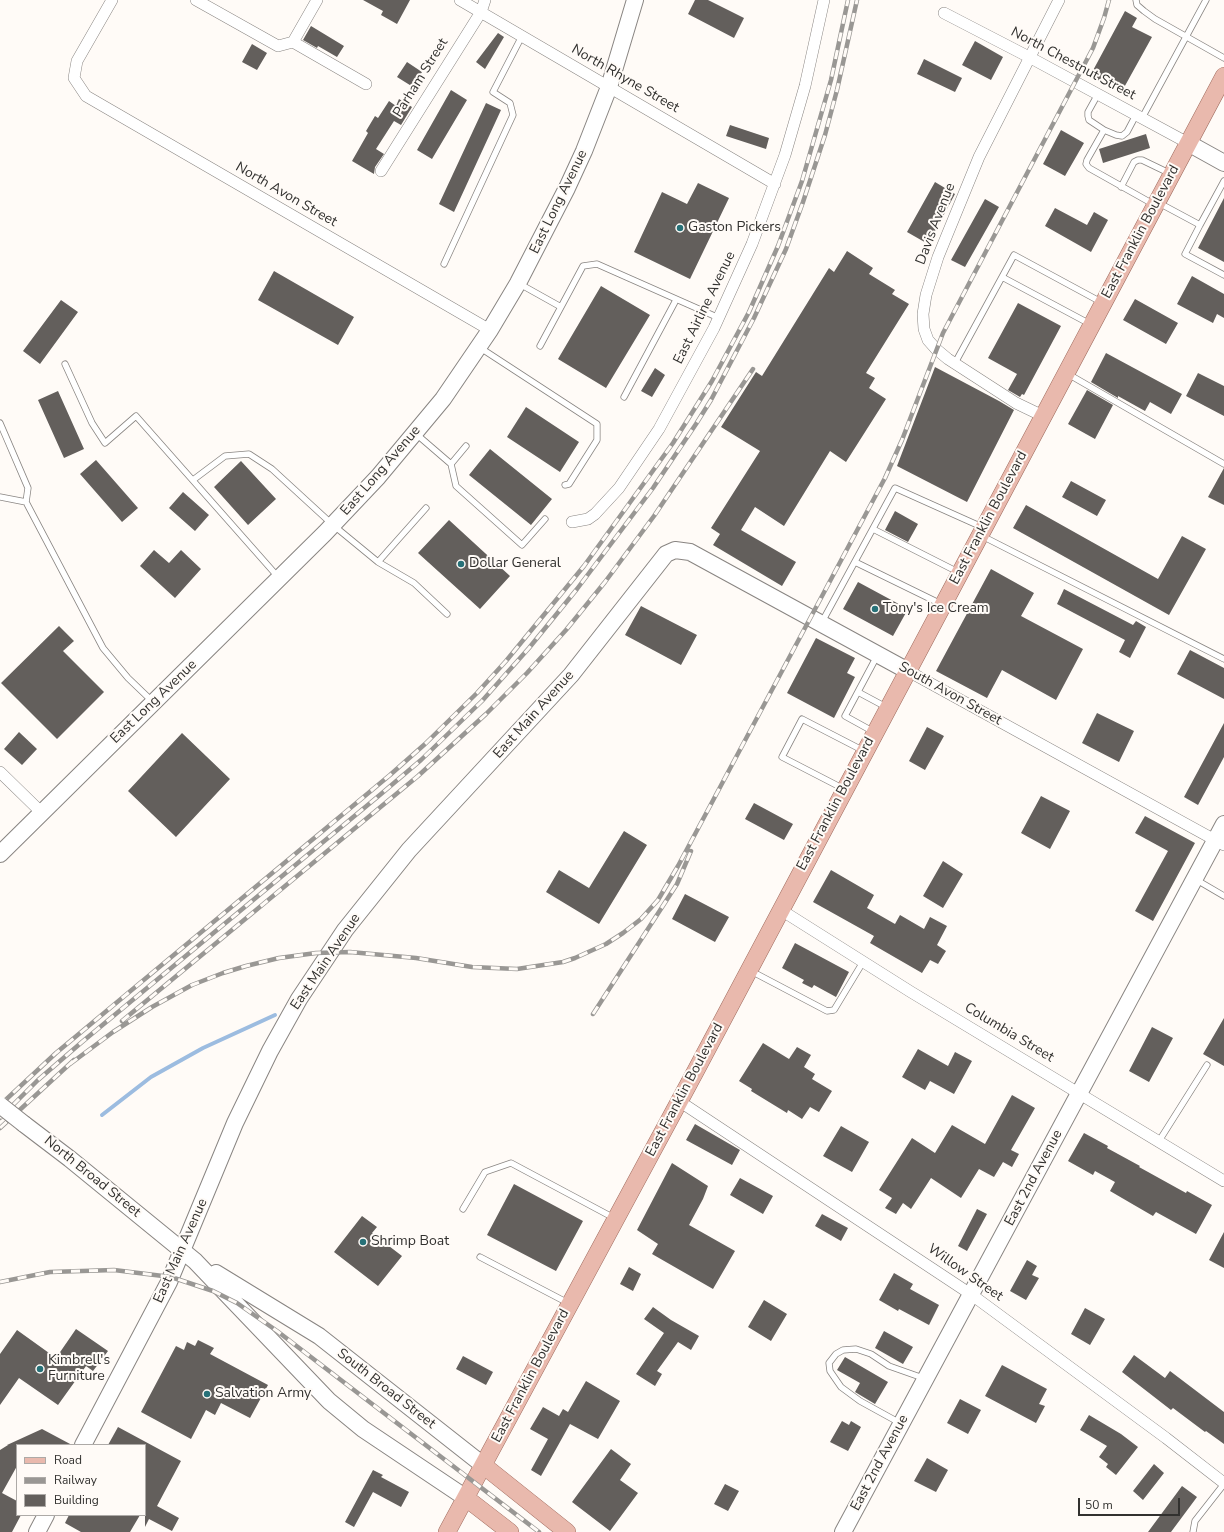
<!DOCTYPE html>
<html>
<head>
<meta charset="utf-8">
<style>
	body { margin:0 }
	#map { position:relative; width:1224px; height:1532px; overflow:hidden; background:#fffbf7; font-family:"Nunito Sans",sans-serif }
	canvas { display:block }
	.legend { position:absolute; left:16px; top:1444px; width:130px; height:72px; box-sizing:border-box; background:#fffbf7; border:1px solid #adaaa7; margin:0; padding:5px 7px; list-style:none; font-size:12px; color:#32312f }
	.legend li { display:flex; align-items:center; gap:8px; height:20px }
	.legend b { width:20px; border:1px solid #adaaa7 }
	.scale { position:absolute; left:1078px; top:1498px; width:102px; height:18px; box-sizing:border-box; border:2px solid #32312f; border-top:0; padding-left:5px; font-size:12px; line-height:14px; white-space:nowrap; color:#32312f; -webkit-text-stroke:3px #fffbf7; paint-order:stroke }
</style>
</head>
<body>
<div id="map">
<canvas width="1224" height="1532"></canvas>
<ul class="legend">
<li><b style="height:5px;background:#e9b9ad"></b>Road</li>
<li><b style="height:5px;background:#999794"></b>Railway</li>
<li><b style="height:11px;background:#635f5c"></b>Building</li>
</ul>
<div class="scale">50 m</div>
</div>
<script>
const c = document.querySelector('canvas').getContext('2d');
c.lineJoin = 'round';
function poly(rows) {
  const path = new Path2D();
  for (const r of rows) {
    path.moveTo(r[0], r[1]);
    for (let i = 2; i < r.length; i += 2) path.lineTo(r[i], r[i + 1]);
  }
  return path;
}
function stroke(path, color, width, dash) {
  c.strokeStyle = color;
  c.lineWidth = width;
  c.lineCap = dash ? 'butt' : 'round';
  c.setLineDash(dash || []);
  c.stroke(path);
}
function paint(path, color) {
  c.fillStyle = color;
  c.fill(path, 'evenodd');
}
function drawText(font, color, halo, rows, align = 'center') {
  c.font = font + ' "Nunito Sans",sans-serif';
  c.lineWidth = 4;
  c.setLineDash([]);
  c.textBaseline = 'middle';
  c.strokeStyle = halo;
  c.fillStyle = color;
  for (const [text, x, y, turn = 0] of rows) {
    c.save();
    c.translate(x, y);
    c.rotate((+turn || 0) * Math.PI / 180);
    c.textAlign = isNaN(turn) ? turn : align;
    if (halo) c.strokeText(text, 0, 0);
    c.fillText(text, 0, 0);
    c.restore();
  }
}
const stream = poly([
	[102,1115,151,1077,203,1048,275,1015]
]);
const building = poly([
	[363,0,410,0,397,24,381,15,383,11],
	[695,0,708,0,744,18,734,38,688,14],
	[1125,11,1137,18,1132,27,1152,37,1121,93,1090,76],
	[311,26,344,46,337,57,318,46,317,48,303,40],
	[498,33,504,37,485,69,476,62],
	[975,41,1003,57,991,80,962,65],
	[252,44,267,53,257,70,242,62],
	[924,59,962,78,955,92,917,74],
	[407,62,422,72,413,87,397,77],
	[451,90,467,100,432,159,417,150],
	[399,99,412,107,401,125,394,121,376,149,384,154,375,167,374,174,352,161,368,133,366,131,375,116,378,118,389,101,396,106],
	[486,103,501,110,454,212,439,204],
	[730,125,769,138,766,149,726,136],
	[1061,130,1084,143,1065,176,1043,164],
	[1146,134,1150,148,1103,163,1099,149],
	[935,182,955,194,928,244,907,232],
	[698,183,729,198,690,279,634,252,662,192,687,204],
	[1224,198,1224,262,1198,248],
	[985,199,999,207,965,267,951,260],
	[1055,208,1087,225,1094,212,1108,220,1091,252,1045,226],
	[847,251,873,268,869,274,895,290,892,294,909,304,866,373,875,378,869,388,886,399,846,462,830,451,784,526,755,507,741,530,796,562,782,586,713,545,720,534,711,528,760,451,721,427,756,372,762,376,829,268,834,272],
	[274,271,354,317,338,345,258,300],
	[1192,276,1224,294,1224,318,1217,314,1213,323,1177,304],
	[601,286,650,315,606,388,558,359],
	[1135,299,1178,323,1166,344,1123,320],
	[61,300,78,312,40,364,23,351],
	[1018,303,1061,326,1024,395,1022,394,1020,397,1008,390,1017,374,988,358],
	[1106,353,1182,394,1171,414,1150,402,1145,411,1118,396,1118,398,1091,382],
	[935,367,999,401,1014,410,967,502,897,466],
	[655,368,665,375,652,397,641,391],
	[1198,373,1224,386,1224,416,1186,396],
	[1087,390,1113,405,1095,439,1068,424],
	[58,391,84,449,64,458,38,400],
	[526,407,579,442,560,472,507,437],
	[490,449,552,499,531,525,469,475],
	[96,460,138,508,122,522,80,474],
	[241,461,276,499,248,525,214,487],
	[1224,468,1224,505,1208,497],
	[1071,481,1106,500,1097,516,1062,497],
	[183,492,209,515,195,531,169,508],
	[1026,505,1158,579,1182,536,1206,549,1169,615,1013,528],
	[895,511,918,524,908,542,885,530],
	[449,520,510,576,480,609,418,553],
	[154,550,169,563,181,550,201,569,175,598,140,566],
	[991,569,1034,593,1021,616,1083,649,1056,700,1002,670,987,698,936,671],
	[858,582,908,609,893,636,843,609],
	[1064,589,1133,625,1136,621,1146,627,1130,658,1119,652,1125,640,1057,604],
	[641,606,697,635,681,665,625,635],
	[59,626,74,641,63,651,104,692,57,739,1,683],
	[816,638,855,658,847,673,855,677,834,718,787,693],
	[1190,650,1224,668,1224,699,1177,674],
	[1097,713,1134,731,1119,762,1082,743],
	[1224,723,1224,757,1198,805,1184,797],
	[927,727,944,736,925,770,909,761],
	[19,732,37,749,22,765,4,749],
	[182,733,230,779,176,837,128,791],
	[1041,796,1070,811,1050,849,1021,833],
	[754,803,793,824,784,840,745,819],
	[1145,816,1195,843,1153,921,1135,911,1168,851,1135,833],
	[624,831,647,845,599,924,546,892,559,870,589,888],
	[943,861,963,874,943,908,923,896],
	[831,870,874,895,867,908,895,924,900,915,924,929,930,917,947,926,937,945,946,951,938,964,930,960,922,973,870,943,874,936,813,902],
	[685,894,729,917,715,942,672,919],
	[795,943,849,972,836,997,814,985,812,988,802,983,804,980,782,968],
	[1224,1018,1224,1066,1203,1054],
	[1152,1027,1173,1038,1149,1082,1129,1071],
	[763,1043,789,1059,797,1047,811,1055,804,1067,815,1074,812,1079,832,1091,819,1112,810,1107,802,1119,788,1110,787,1113,751,1091,752,1089,739,1081],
	[918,1049,948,1066,955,1052,972,1061,954,1094,930,1081,925,1090,902,1077],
	[1012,1095,1035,1108,1011,1150,1019,1154,1012,1167,1003,1162,994,1177,979,1169,961,1198,931,1178,911,1209,903,1203,896,1214,885,1208,892,1198,879,1190,912,1138,935,1153,952,1125,985,1144],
	[695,1124,740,1150,732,1165,686,1140],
	[841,1126,869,1142,852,1172,823,1156],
	[1084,1133,1108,1146,1107,1148,1140,1166,1139,1167,1186,1193,1187,1191,1212,1205,1196,1234,1156,1212,1153,1216,1134,1205,1110,1191,1115,1182,1095,1171,1093,1175,1068,1161],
	[672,1163,708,1186,703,1199,689,1225,735,1251,713,1289,652,1254,658,1244,637,1230],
	[740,1178,773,1196,763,1214,730,1195],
	[514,1184,583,1221,556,1271,487,1235],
	[977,1209,987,1214,967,1251,958,1246],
	[822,1214,848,1228,841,1241,815,1226],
	[362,1216,377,1227,372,1233,402,1256,378,1286,334,1252],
	[1224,1232,1224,1268,1209,1260],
	[1027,1260,1037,1266,1032,1275,1039,1278,1026,1300,1010,1291],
	[629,1267,641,1274,633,1291,620,1284],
	[894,1273,913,1284,910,1289,939,1305,929,1325,899,1309,898,1311,879,1300],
	[764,1300,787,1314,771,1341,748,1327],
	[653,1307,671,1320,699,1336,691,1350,678,1342,657,1371,662,1374,655,1386,636,1374,664,1333,644,1319],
	[1085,1308,1105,1319,1090,1345,1071,1334],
	[76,1329,108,1351,93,1371,86,1366,58,1405,19,1378,0,1405,0,1354,17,1330,56,1358],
	[884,1331,913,1347,903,1364,875,1348],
	[198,1340,214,1348,210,1354,268,1385,250,1418,221,1403,215,1415,206,1410,191,1439,141,1412,176,1346,184,1350,187,1342,195,1346],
	[1134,1355,1165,1378,1170,1371,1224,1412,1224,1444,1206,1431,1205,1432,1173,1408,1171,1410,1122,1372],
	[463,1356,493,1372,486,1385,456,1369],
	[845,1357,888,1382,875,1404,855,1392,860,1383,837,1370],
	[1002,1365,1047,1389,1039,1404,1045,1406,1036,1423,985,1396],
	[586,1381,620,1401,598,1439,570,1424,541,1476,531,1470,548,1439,530,1429,543,1407,559,1416,563,1409,568,1412],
	[960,1399,981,1410,968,1434,947,1423],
	[1089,1415,1121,1434,1138,1447,1116,1475,1106,1467,1108,1464,1099,1457,1107,1446,1080,1430],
	[842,1421,849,1425,851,1421,861,1427,848,1451,830,1442],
	[118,1427,181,1461,157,1506,179,1518,172,1531,149,1519,145,1527,145,1445,108,1445],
	[42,1429,72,1445,17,1445,17,1466,2,1493,17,1501,17,1515,21,1515,12,1532,0,1532,0,1450,8,1445,7,1445],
	[611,1449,631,1464,620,1480,638,1493,610,1531,572,1502],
	[927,1458,948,1470,936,1492,914,1481],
	[1154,1464,1164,1473,1143,1500,1133,1491],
	[373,1470,383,1475,381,1477,409,1492,401,1507,373,1492,354,1527,345,1522],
	[725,1484,739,1491,728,1511,714,1504],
	[1182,1486,1197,1497,1171,1532,1148,1532],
	[69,1515,140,1515,130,1532,81,1532,65,1523]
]);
const lane = poly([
	[1136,0,1137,5,1144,11,1155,19,1224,58],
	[1098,94,1088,112,1088,116,1089,120,1104,130,1087,160,1086,164,1089,168,1153,204],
	[1142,118,1206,0],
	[1104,130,1116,135,1122,136,1127,132,1136,115],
	[1121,187,1134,162,1138,160,1142,160,1169,173],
	[1159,203,1200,225,1185,254,1224,275],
	[1200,225,1224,181],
	[444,264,513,115,510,103,493,92,522,36],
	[1002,277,1014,255,1101,302],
	[518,283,561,307],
	[540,346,583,266,597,264,719,318],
	[479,347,597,424,597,440,569,484,565,485],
	[955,363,1002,277,1090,324],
	[65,364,92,423,105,443,136,416,279,578],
	[1068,374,1224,464],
	[624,397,676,300],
	[0,423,28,488,26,502],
	[415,433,451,464,456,486,522,545,545,519],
	[451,464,466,446],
	[193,480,225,456,249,454,272,469,333,525,378,562,414,583,447,614],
	[0,497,26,502,103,648,128,678,152,701],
	[873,529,958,572],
	[982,536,1224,659],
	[378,562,426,508],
	[855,562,941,604],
	[822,622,895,488,982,527],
	[858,692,886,707],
	[874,732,845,716,877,656],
	[844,789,782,757,802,719,864,751],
	[1195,879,1224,896],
	[751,971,827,1011,834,1010,863,962],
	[1159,1141,1207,1065],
	[463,1209,485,1172,511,1163,614,1218],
	[480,1257,568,1303],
	[900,1423,860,1401,841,1387,830,1371,829,1363,836,1354,843,1350,856,1349,871,1354,889,1366,923,1378],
	[1193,1532,1195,1521,1224,1484]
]);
const street = poly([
	[112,0,77,61,74,78,86,96,490,330],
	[196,0,278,46,293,42,366,84],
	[460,0,775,184],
	[944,13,1029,57,1188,143],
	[293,42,317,0],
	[381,171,481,12,485,0],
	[1043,416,1016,403,948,359,936,349,928,340,924,329,923,314,926,295,938,257,979,157,1059,0],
	[572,522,588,519,595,514,619,488,659,429,714,328,752,244,785,155,805,86,824,0],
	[908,671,1224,845],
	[0,772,41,812],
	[781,910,911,992,1224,1181],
	[679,1101,972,1295,1166,1438,1224,1483]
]);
const secondary = poly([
	[1188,143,1224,163],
	[0,854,325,533,378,477,443,399,490,330,518,283,567,188,584,151,609,87,635,0],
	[24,1124,70,1159,195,1261,329,1401,363,1429,466,1498],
	[216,1273,319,1336,483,1465],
	[83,1445,169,1282,235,1123,270,1051,299,999,345,930,409,850,571,675,666,554,675,550,690,552,908,671],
	[37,1532,46,1515],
	[843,1532,1224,824]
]);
const primary = poly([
	[483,1465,567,1532],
	[466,1498,510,1532],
	[447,1532,694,1074,1224,76]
]);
const rail = poly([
	[593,1014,677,884,691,851],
	[122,1021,418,776,486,714,527,673,566,630,605,582,654,516,753,369],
	[70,1064,113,1032,152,1007,192,985,223,973,246,966,279,958,316,953,350,952,416,958,472,967,517,969,563,962,575,958,606,944,623,933,641,919,658,900,678,866,885,478,902,440,943,333,1093,48,1104,18,1109,0],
	[0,1105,56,1053,390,775,425,744,477,693,506,661,584,566,673,443,712,381,749,312,778,246,802,181,831,80,848,0],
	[0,1118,38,1080,82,1042,381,794,421,760,482,701,529,648,577,589,653,488,696,424,711,400,754,318,786,249,803,202,825,135,837,90,857,0],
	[0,1128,74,1060],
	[0,1282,50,1272,114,1270,171,1277,213,1291,237,1303,277,1331,539,1532]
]);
const secondaryBridge = poly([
	[0,1105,24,1124]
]);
const markers = [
	[680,228,4,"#277178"],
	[461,564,4,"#277178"],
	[875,609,4,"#277178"],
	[363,1242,4,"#277178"],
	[40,1369,4,"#277178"],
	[207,1394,4,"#277178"]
];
const streetNames = [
	["North Chestnut Street",1073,64,28],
	["Parham Street",421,78,-58],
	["North Rhyne Street",625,79,30],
	["North Avon Street",286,195,30],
	["East Long Avenue",559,202,-64],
	["Davis Avenue",936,224,-69],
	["East Franklin Boulevard",1141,232,-62],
	["East Airline Avenue",705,308,-64],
	["East Long Avenue",381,471,-49],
	["East Franklin Boulevard",989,518,-62],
	["South Avon Street",950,694,29],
	["East Long Avenue",154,702,-44],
	["East Main Avenue",534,715,-48],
	["East Franklin Boulevard",836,804,-62],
	["East Main Avenue",326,962,-56],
	["Columbia Street",1009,1033,31],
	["East Franklin Boulevard",685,1090,-62],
	["North Broad Street",92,1177,39],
	["East 2nd Avenue",1034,1178,-62],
	["East Main Avenue",181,1251,-66],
	["Willow Street",965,1273,35],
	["East Franklin Boulevard",531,1376,-62],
	["South Broad Street",386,1389,38],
	["East 2nd Avenue",880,1463,-62]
];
const poiNames = [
	["Gaston Pickers",688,228],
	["Dollar General",469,564],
	["Tony's Ice Cream",883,609],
	["Shrimp Boat",371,1242],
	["Kimbrell's",48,1361],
	["Furniture",48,1377],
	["Salvation Army",215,1394]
];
stroke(stream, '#9cbce0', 4);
paint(building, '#635f5c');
stroke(lane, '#898582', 7);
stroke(street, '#898582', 12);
stroke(secondary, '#898582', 18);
stroke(primary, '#9f6b5e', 18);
stroke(lane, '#fff', 5.5);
stroke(street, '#fff', 11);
stroke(secondary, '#fff', 16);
stroke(primary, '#e9b9ad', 17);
stroke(rail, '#999794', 4.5);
stroke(rail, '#fffbf7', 3, [9]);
stroke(secondaryBridge, '#898582', 18, []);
stroke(secondaryBridge, '#fff', 16);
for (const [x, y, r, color] of markers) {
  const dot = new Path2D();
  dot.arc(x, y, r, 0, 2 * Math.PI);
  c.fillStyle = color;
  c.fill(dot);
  stroke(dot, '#fffbf7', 1.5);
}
drawText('14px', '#32312f', '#fffbf7', streetNames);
drawText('14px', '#32312f', '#fffbf7', poiNames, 'left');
</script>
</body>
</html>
